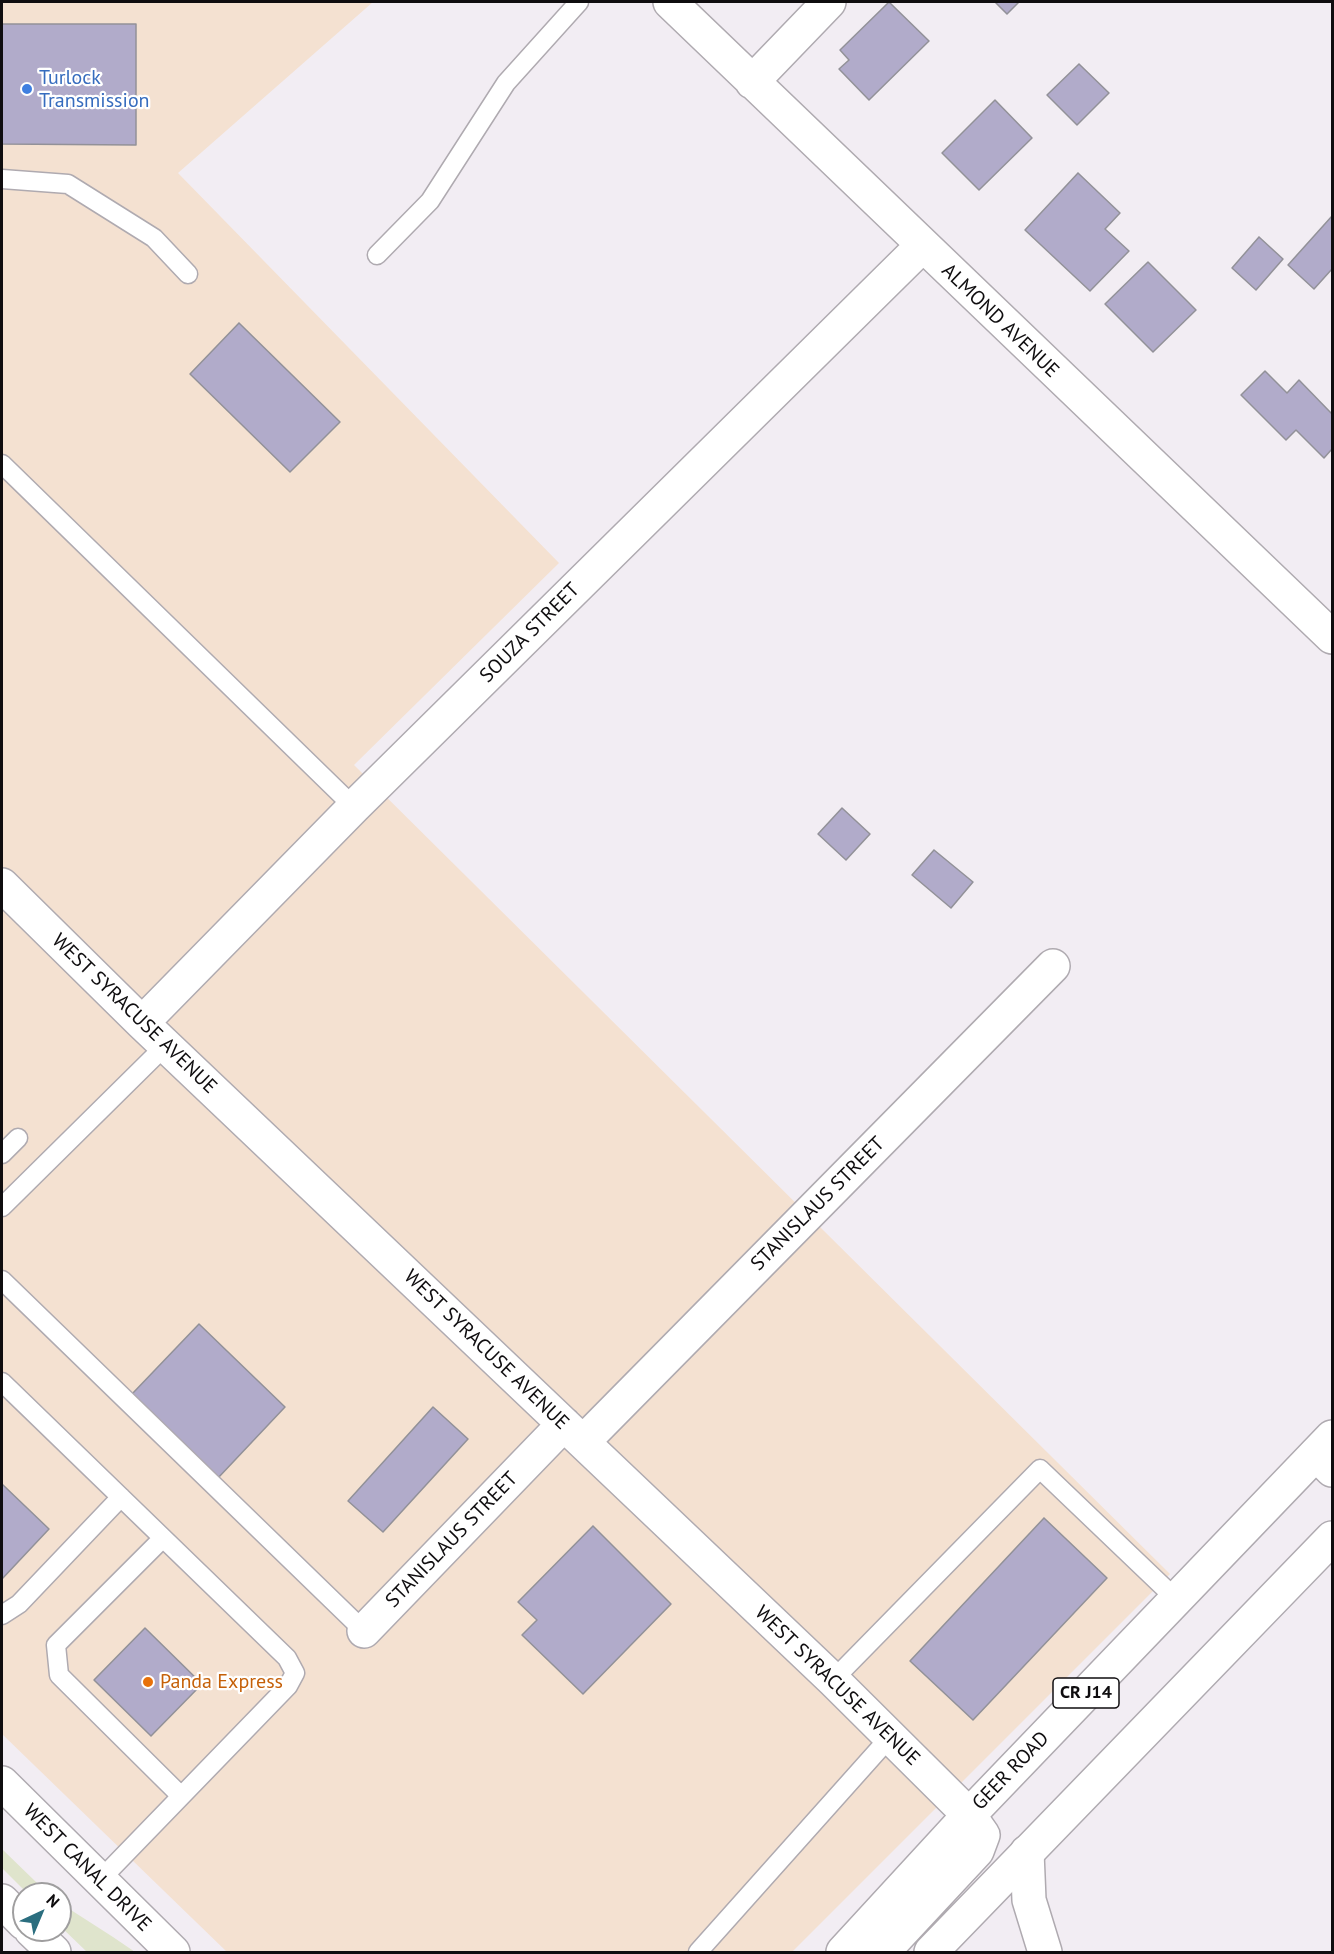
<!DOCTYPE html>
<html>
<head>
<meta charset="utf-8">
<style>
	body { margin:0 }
	#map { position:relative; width:1334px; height:1954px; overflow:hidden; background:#f2edf3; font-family:"PT Sans",sans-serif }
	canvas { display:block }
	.frame { position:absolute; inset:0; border:3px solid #0f0d0f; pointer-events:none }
	.north { position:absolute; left:12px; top:1882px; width:60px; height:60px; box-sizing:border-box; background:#fff; border:2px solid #9f9e9f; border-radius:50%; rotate:44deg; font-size:16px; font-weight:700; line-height:24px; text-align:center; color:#0f0d0f }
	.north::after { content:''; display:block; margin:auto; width:21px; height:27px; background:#2b6e7f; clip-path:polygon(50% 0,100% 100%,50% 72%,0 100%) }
</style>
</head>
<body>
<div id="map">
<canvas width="1334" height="1954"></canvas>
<div class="frame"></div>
<div class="north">N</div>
</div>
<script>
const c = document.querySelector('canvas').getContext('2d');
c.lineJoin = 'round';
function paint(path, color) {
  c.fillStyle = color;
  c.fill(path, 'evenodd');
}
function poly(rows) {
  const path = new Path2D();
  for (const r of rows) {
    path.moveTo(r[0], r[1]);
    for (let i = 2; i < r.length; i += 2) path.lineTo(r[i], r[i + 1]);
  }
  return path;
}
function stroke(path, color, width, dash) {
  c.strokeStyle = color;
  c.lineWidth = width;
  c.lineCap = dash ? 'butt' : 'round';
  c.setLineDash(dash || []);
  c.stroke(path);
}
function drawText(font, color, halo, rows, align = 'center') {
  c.font = font + ' "PT Sans",sans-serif';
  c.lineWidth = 4.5;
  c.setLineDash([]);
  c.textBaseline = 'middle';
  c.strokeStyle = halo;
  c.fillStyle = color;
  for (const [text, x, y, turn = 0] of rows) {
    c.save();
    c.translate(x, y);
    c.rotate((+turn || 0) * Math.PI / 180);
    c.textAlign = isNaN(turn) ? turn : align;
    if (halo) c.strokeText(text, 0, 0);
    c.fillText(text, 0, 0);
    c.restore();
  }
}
const commercial = poly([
	[2,2,373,2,178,173,559,563,354,765,1170,1574,792,1952,227,1952,2,1734]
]);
const green = poly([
	[2,1849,36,1882,49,1894,28,1894,2,1868],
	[60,1903,113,1937,135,1952,87,1952,60,1926]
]);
const building = poly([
	[889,2,929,41,869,100,839,69,849,60,840,50,889,2],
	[995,2,1019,2,1007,14,995,2],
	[2,24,136,24,136,145,2,144,2,24],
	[1079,64,1109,93,1077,125,1047,95,1079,64],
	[995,100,1032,138,979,190,942,153,995,100],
	[1078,173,1120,213,1105,229,1129,251,1090,291,1025,230,1078,173],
	[1332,216,1332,269,1314,289,1288,265,1332,216],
	[1259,237,1283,259,1256,290,1232,268,1259,237],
	[1148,262,1196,310,1153,352,1105,304,1148,262],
	[239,323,340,422,290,472,190,374,239,323],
	[1265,371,1287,393,1299,380,1332,414,1332,449,1324,458,1296,430,1286,440,1241,395,1265,371],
	[842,808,870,834,846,860,818,834,842,808],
	[934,850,973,882,951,908,912,875,934,850],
	[199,1324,285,1407,218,1478,132,1394,199,1324],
	[433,1407,468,1439,383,1532,348,1501,433,1407],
	[2,1484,49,1529,2,1579,2,1484],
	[1044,1518,1107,1578,973,1720,910,1661,1044,1518],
	[593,1526,671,1604,583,1694,522,1635,537,1620,518,1602,593,1526],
	[145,1628,202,1684,151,1736,94,1680,145,1628]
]);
const lane = poly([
	[2,179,68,184,154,238,188,274],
	[377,255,430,201,506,83,579,2],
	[2,464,354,807],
	[2,1154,18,1138],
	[2,1207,166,1045],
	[2,1280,364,1631],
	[2,1382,287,1658,295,1673,288,1686,100,1880],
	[163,1538,56,1645,59,1675,181,1796],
	[2,1615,19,1604,121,1497],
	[833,1680,1040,1469,1176,1599],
	[698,1952,890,1737]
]);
const street = poly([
	[670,2,1332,637],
	[752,82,829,2],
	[2,885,142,1023,833,1680,969,1815],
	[142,1023,354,807,922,246],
	[583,1442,1053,966],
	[1316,1454,1332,1470],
	[364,1631,564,1424],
	[1027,1852,1029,1900,1045,1952]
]);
const secondary = poly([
	[2,1783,173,1952],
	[2,1901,24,1923],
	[31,1930,54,1952]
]);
const primary = poly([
	[843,1952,969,1815,1332,1437],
	[883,1952,977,1851,983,1835,969,1815],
	[931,1952,1332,1538]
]);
const markers = [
	[27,89,6,"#3f7fe0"],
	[148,1682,6,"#e8710a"]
];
const shields = [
	[1086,1693,66]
];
const shieldNames = [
	["CR J14",1086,1693]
];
const shopNames = [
	["Turlock",39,78],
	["Transmission",39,101]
];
const streetNames = [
	["ALMOND AVENUE",1000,321,44],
	["SOUZA STREET",530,633,-45],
	["WEST SYRACUSE AVENUE",134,1014,44],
	["STANISLAUS STREET",818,1204,-45],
	["WEST SYRACUSE AVENUE",486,1350,44],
	["STANISLAUS STREET",452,1540,-46],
	["WEST SYRACUSE AVENUE",837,1686,44],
	["GEER ROAD",1011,1771,-46],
	["WEST CANAL DRIVE",87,1868,45]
];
const foodNames = [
	["Panda Express",160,1682]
];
paint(commercial, '#f4e1d1');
paint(green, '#dfe4cc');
paint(building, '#b1abca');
stroke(building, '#929198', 1.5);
stroke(lane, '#afaab0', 21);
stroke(street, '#afaab0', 36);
stroke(secondary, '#afaab0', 36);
stroke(primary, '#afaab0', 36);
stroke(lane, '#fff', 18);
stroke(street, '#fff', 33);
stroke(secondary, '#fff', 33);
stroke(primary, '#fff', 33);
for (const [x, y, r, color] of markers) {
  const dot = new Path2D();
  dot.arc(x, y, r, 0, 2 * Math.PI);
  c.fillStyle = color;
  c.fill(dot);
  stroke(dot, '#fff', 2);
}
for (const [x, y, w] of shields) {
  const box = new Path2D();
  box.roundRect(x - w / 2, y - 15, w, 30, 4.5);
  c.fillStyle = '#fff';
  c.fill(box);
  stroke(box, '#0f0d0f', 1.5);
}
drawText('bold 18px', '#0f0d0f', null, shieldNames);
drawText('20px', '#366cbe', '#fff', shopNames, 'left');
drawText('20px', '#0f0d0f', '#fff', streetNames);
drawText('20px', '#c56008', '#fff', foodNames, 'left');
</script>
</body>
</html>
